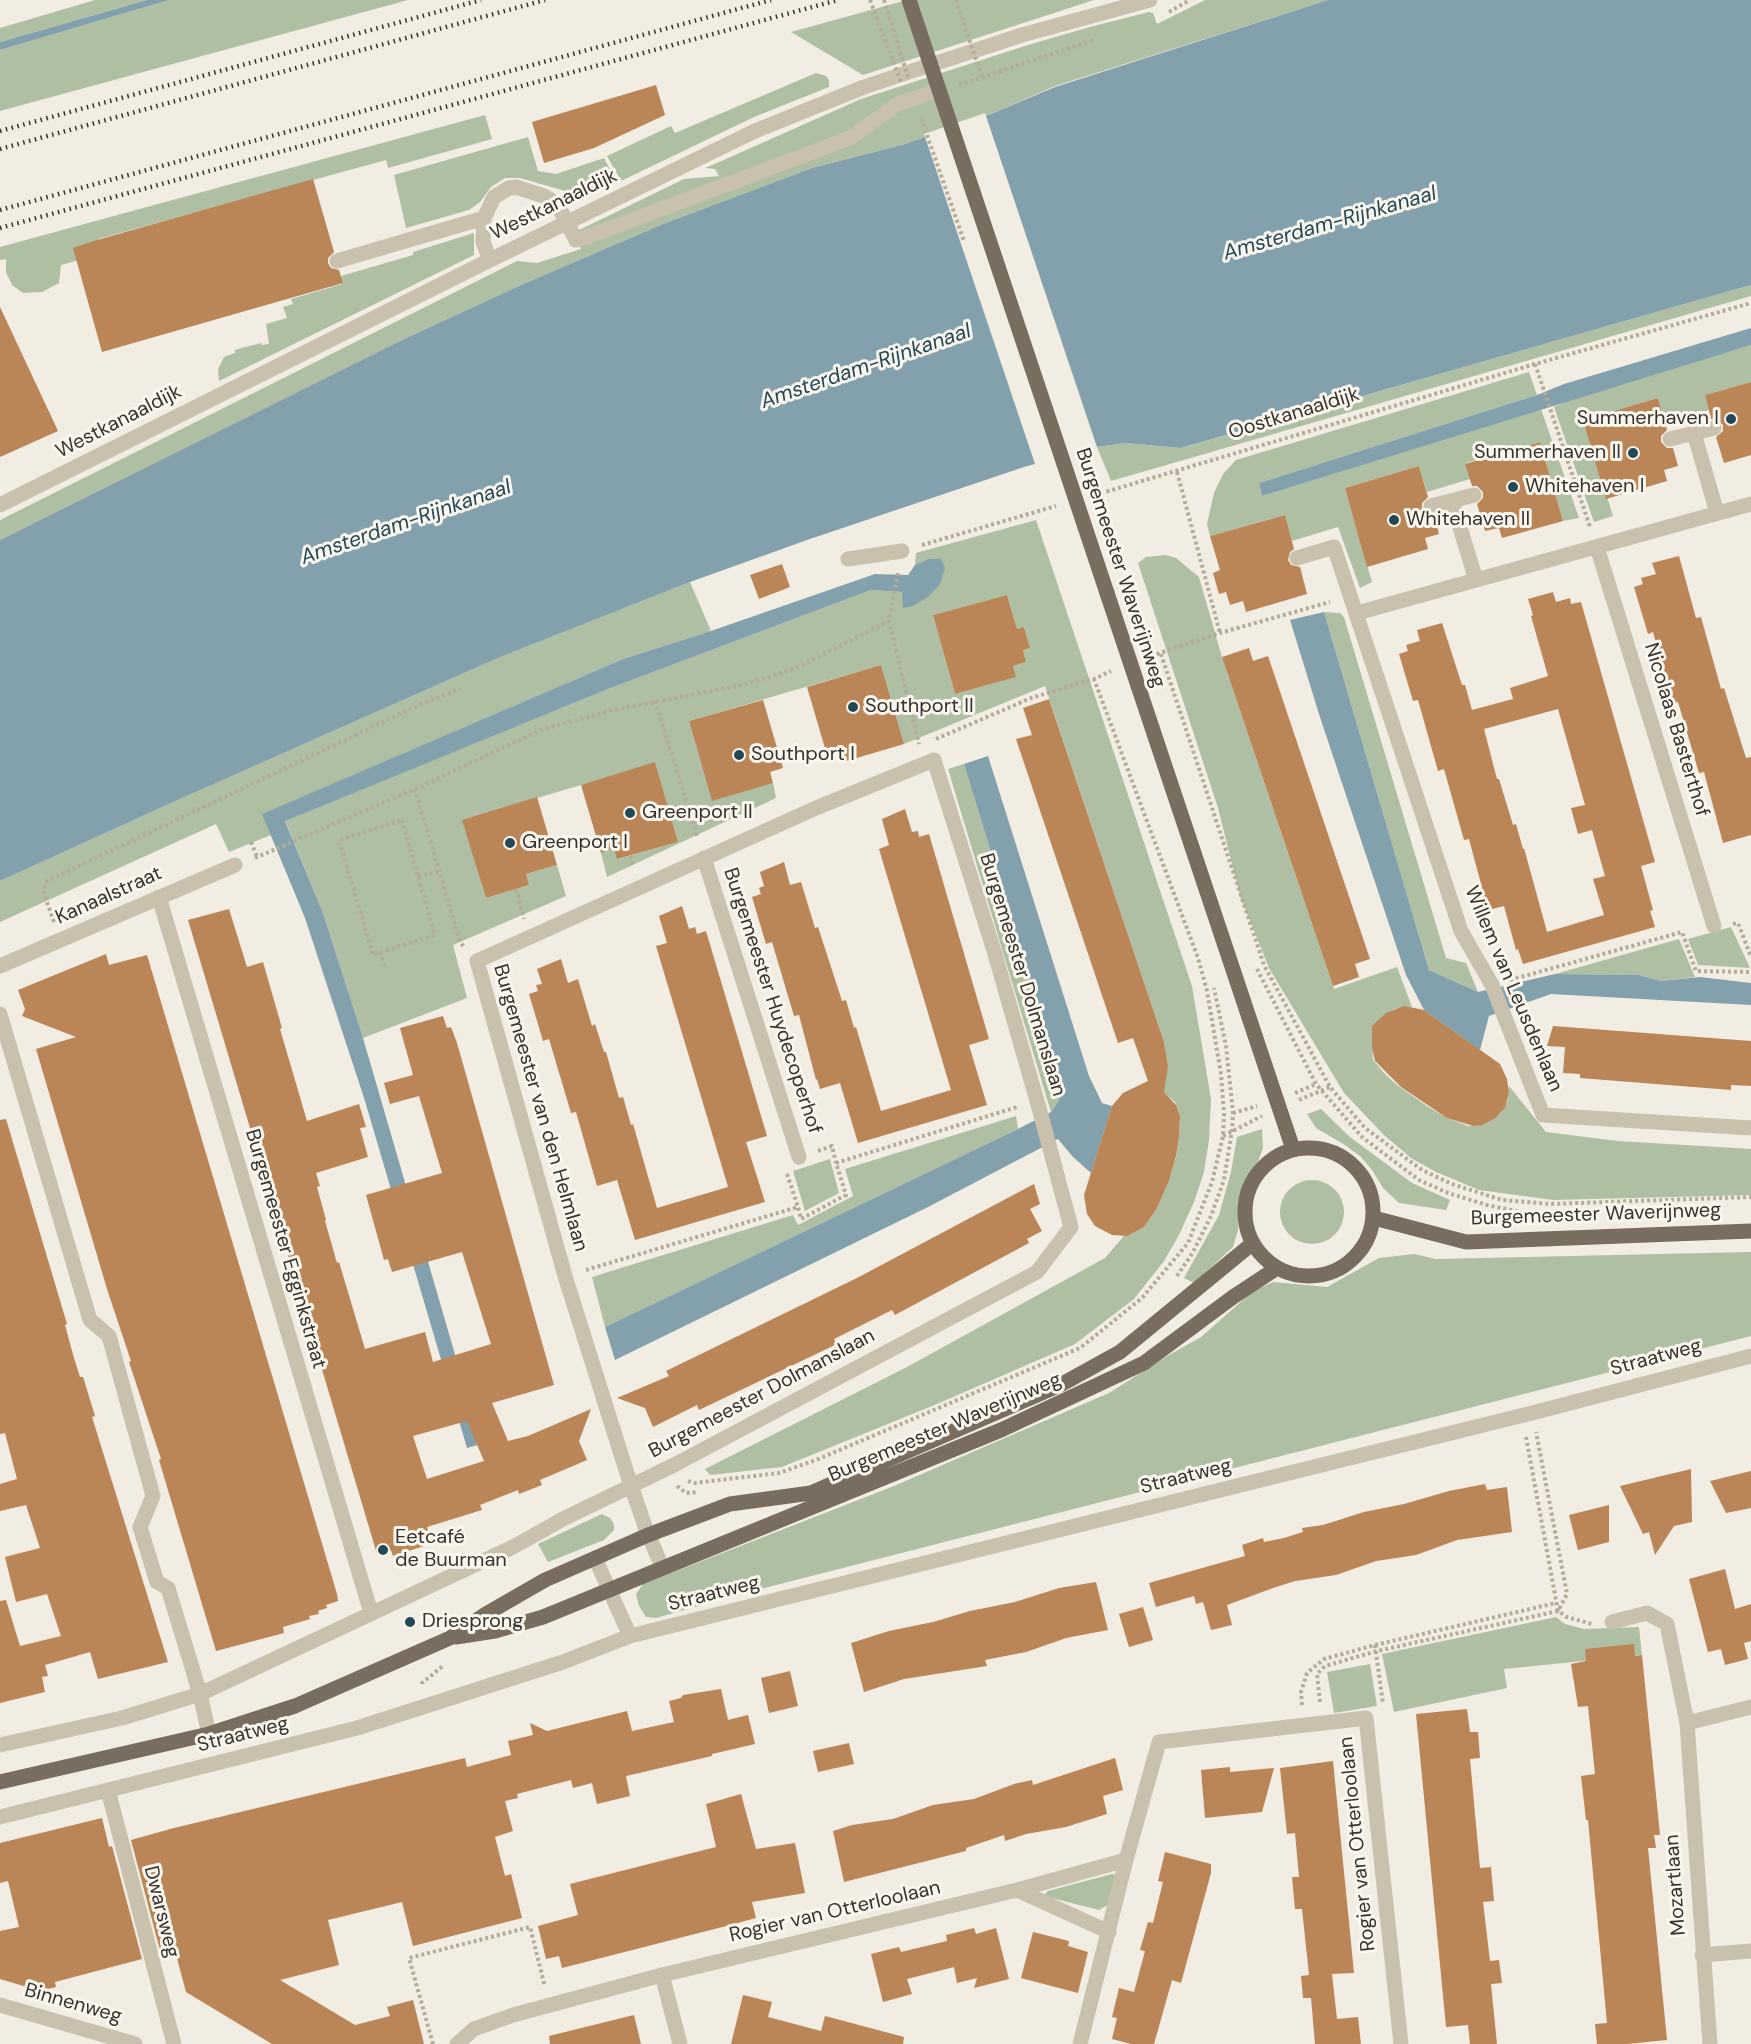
<!DOCTYPE html>
<html>
<head>
<meta charset="utf-8">
<style>
	body { margin:0 }
	canvas { display:block; background:#f1ede2 }
</style>
</head>
<body>
<canvas width="1751" height="2044"></canvas>
<script>
const c = document.querySelector('canvas').getContext('2d');
c.lineJoin = 'round';
function paint(path, color) {
  c.fillStyle = color;
  c.fill(path, 'evenodd');
}
function poly(rows) {
  const path = new Path2D();
  for (const r of rows) {
    if (r.length === 3) {
      path.moveTo(r[0] + r[2], r[1]);
      path.arc(r[0], r[1], r[2], 0, 2 * Math.PI);
      continue;
    }
    path.moveTo(r[0], r[1]);
    for (let i = 2; i < r.length; i += 2) path.lineTo(r[i], r[i + 1]);
  }
  return path;
}
function stroke(path, color, width, dash) {
  c.strokeStyle = color;
  c.lineWidth = width;
  c.lineCap = dash ? 'butt' : 'round';
  c.setLineDash(dash || []);
  c.stroke(path);
}
function drawText(font, color, halo, rows, align = 'center') {
  c.font = font + ' "DM Sans",sans-serif';
  c.lineWidth = 6;
  c.setLineDash([]);
  c.textBaseline = 'middle';
  c.strokeStyle = halo;
  c.fillStyle = color;
  for (const [text, x, y, turn = 0] of rows) {
    c.save();
    c.translate(x, y);
    c.rotate((+turn || 0) * Math.PI / 180);
    c.textAlign = isNaN(turn) ? turn : align;
    if (halo) c.strokeText(text, 0, 0);
    c.fillText(text, 0, 0);
    c.restore();
  }
}
const green = poly([
	[95,0,147,0,0,42,0,28],
	[169,0,408,0,0,111,0,50],
	[907,0,1094,0,863,75,791,32],
	[1205,0,1328,0,1055,86,991,114,905,144,812,168,663,224,521,285,404,339,0,540,0,520,517,261,537,263,581,249,575,232,684,179,719,176,715,169,705,168,717,163,861,99,1028,45,1090,27,1149,12,1153,13,1157,24],
	[816,73,826,76,829,80,829,87,754,117,621,181,607,156,671,126,675,133],
	[485,115,492,139,388,168,386,160,98,239,102,254,61,265,59,283,42,292,23,293,12,285,6,272,6,259,0,260,0,247],
	[528,137,538,171,556,174,604,158,617,183,586,197,520,178,505,178,491,187,480,202,469,210,406,228,394,175],
	[474,233,474,255,219,381,218,369,224,357,235,353,235,350,241,348,262,343,262,345,269,344,266,324,287,318,283,307,293,304,291,299,342,284,341,276,413,255,413,252],
	[1751,285,1751,296,1111,481,1097,447,1126,443,1182,448],
	[1751,345,1751,382,1705,395,1709,410,1666,424,1658,398,1583,420,1613,516,1594,522,1554,407,1571,399],
	[1529,372,1537,395,1259,483,1262,496,1541,409,1579,518,1563,521,1540,442,1466,463,1470,479,1427,492,1419,466,1345,488,1372,582,1360,588,1338,527,1292,541,1284,515,1210,536,1207,524,1214,493,1223,474,1236,460],
	[1036,520,1192,986,1211,1099,1209,1140,1204,1172,1194,1202,1179,1235,1164,1261,1134,1299,1075,1344,937,1404,782,1467,710,1475,705,1469,907,1367,1105,1258,1124,1236,1144,1227,1156,1210,1169,1181,1176,1157,1179,1138,1180,1116,1175,1102,1162,1091,1168,1066,1164,1042,1045,686,904,744,881,665,689,721,712,800,773,783,776,798,607,877,601,853,614,848,618,859,678,842,655,763,463,820,486,898,529,885,526,874,557,865,566,896,453,945,467,998,363,1038,323,913,285,820,608,689,871,590,902,592,928,559,915,565,916,553],
	[1007,595,1017,629,1024,627,1030,648,1023,650,1026,662,1013,666,1015,677,955,694,933,615],
	[1166,555,1176,558,1199,577,1222,657,1334,989,1397,967,1412,1007,1395,1009,1384,1015,1372,1035,1373,1060,1385,1074,1397,1085,1427,1106,1447,1118,1468,1126,1481,1125,1496,1118,1502,1112,1508,1100,1509,1086,1546,1132,1618,1141,1751,1149,1751,1195,1553,1200,1479,1190,1436,1172,1411,1158,1384,1135,1344,1093,1269,968,1240,896,1218,808,1138,563,1146,557],
	[690,582,711,631,623,659,263,814,271,835,229,852,216,824,0,922,0,881,180,799,498,658],
	[1324,612,1340,613,1344,617,1446,958,1466,963,1478,992,1429,970],
	[964,764,1062,1085,1059,1100,1051,1112,948,769],
	[1731,927,1750,968,1698,965,1688,939],
	[1679,939,1695,977,1661,981,1639,975,1555,974],
	[1321,1109,1350,1137,1412,1183,1450,1200,1446,1210,1399,1203,1383,1188,1372,1170,1361,1157,1345,1145,1316,1128,1307,1114],
	[1016,1116,1018,1129,605,1327,592,1277,793,1215,798,1225,853,1196,845,1169],
	[1262,1129,1263,1148,1257,1164,1244,1186,1240,1200,1238,1230,1233,1247,1194,1283,1184,1278,1219,1215,1231,1172,1237,1137],
	[830,1159,839,1193,805,1211,793,1171],
	[1312,1212,32],
	[1751,1252,1751,1336,737,1595,656,1618,646,1617,639,1606,636,1594,643,1584,894,1486,1109,1393,1169,1355,1201,1337,1252,1292,1273,1282,1327,1287,1379,1258,1414,1254,1436,1259],
	[602,1514,610,1518,614,1524,614,1530,604,1540,548,1562,538,1544],
	[1556,1617,1565,1624,1584,1629,1639,1627,1642,1655,1504,1669,1507,1688,1394,1712,1382,1654],
	[1370,1664,1377,1706,1334,1713,1327,1672],
	[1112,1874,1116,1875,1109,1904,1099,1910,1048,1897,1045,1894,1048,1891]
]);
const water = poly([
	[147,0,169,0,0,50,0,42],
	[1328,0,1751,0,1751,285,1181,448,1126,443,1097,447,1024,467,807,540,690,582,498,658,180,799,0,881,0,540,404,339,521,285,663,224,812,168,905,144,991,114,1055,87],
	[1751,328,1751,345,1262,496,1259,483,1537,395,1564,384],
	[928,559,941,559,945,568,940,584,928,597,913,606,903,608,902,592,871,590,608,689,285,821,323,913,363,1038,481,1444,467,1448,365,1101,305,918,262,814,623,659,711,631,875,574,908,575,915,565],
	[1324,612,1429,970,1478,992,1555,974,1639,975,1661,981,1700,977,1751,983,1751,1005,1551,994,1489,1016,1480,1050,1424,1010,1406,975,1319,714,1290,620],
	[988,756,1089,1076,1102,1103,1112,1106,1091,1173,1073,1157,1058,1139,928,1207,615,1360,605,1327,1018,1129,1051,1112,1059,1100,1062,1085,964,764]
]);
const pier = poly([
	[985,113,1098,450,1036,467,924,134]
]);
const building = poly([
	[656,85,665,115,594,148,544,163,532,122],
	[313,179,334,252,328,258,328,263,331,268,339,270,343,283,102,352,73,248,97,240],
	[0,307,58,431,0,457],
	[1751,382,1751,455,1724,463,1716,437,1723,431,1723,425,1717,419,1711,419,1705,395],
	[1658,398,1667,430,1661,436,1661,442,1667,448,1673,448,1678,466,1664,470,1667,481,1606,499,1583,420],
	[1540,442,1563,521,1502,538,1499,528,1485,531,1477,504,1483,498,1483,492,1477,486,1472,486,1465,464],
	[1419,466,1428,497,1422,503,1422,509,1428,515,1434,515,1439,534,1425,538,1428,549,1367,567,1345,488],
	[1285,515,1294,549,1290,552,1288,560,1291,565,1300,567,1307,594,1246,612,1243,601,1230,605,1226,592,1219,594,1213,573,1220,570,1210,536],
	[1679,556,1696,618,1701,617,1721,689,1724,688,1746,758,1751,757,1751,835,1723,843,1704,772,1699,773,1678,702,1673,703,1653,632,1648,634,1634,587,1643,584,1641,578,1656,574,1652,563],
	[782,564,790,587,759,599,750,575],
	[1553,592,1556,602,1570,598,1571,604,1581,602,1655,862,1641,866,1653,910,1650,911,1655,927,1523,964,1518,949,1516,950,1504,906,1488,910,1469,839,1464,840,1444,769,1438,771,1418,700,1413,701,1399,654,1408,651,1406,645,1420,641,1417,630,1442,623,1462,685,1465,685,1472,710,1513,699,1510,688,1548,676,1531,616,1533,615,1528,599],
	[1558,709,1585,805,1571,808,1578,834,1592,830,1605,876,1593,879,1604,915,1547,932,1524,848,1523,849,1516,824,1513,825,1499,779,1497,779,1484,729],
	[1007,595,1017,629,1024,627,1030,648,1023,650,1026,662,1013,666,1016,677,955,694,933,615],
	[1249,648,1253,661,1268,656,1370,959,1355,964,1359,977,1333,986,1222,657],
	[881,665,904,744,843,762,840,751,827,755,807,687],
	[1049,699,1164,1042,1168,1066,1164,1092,1176,1105,1180,1116,1179,1138,1176,1156,1169,1181,1156,1210,1144,1227,1127,1236,1112,1235,1095,1226,1087,1214,1084,1195,1112,1106,1123,1093,1148,1081,1133,1038,1118,1043,1016,739,1032,735,1023,708],
	[763,700,783,768,770,772,773,783,712,801,689,721],
	[655,762,678,842,617,859,614,848,601,853,581,785],
	[537,797,557,865,526,874,529,885,486,898,462,820],
	[905,809,912,832,918,831,919,837,929,834,989,1039,969,1045,987,1105,858,1143,840,1083,820,1089,817,1079,816,1080,799,1015,794,1016,772,942,766,944,752,897,761,894,759,888,764,886,760,872,784,862,790,885,801,882,815,928,818,927,842,1001,846,1000,854,1028,856,1027,881,1111,951,1090,879,849,889,845,882,819],
	[682,906,689,929,695,927,697,934,706,931,767,1136,746,1142,765,1202,635,1240,617,1180,597,1186,576,1112,571,1113,549,1039,543,1041,529,994,538,991,536,985,542,984,537,969,561,959,568,983,578,979,592,1026,595,1024,604,1052,606,1052,619,1098,623,1097,631,1125,633,1124,657,1208,728,1187,656,946,667,943,659,916],
	[229,909,247,967,263,962,282,1028,280,1029,307,1121,359,1104,366,1127,360,1128,368,1157,316,1173,320,1186,317,1187,326,1220,325,1221,337,1263,339,1262,365,1349,425,1332,433,1362,491,1344,462,1252,392,1272,388,1259,384,1260,366,1195,442,1173,419,1096,390,1104,384,1083,413,1075,400,1028,443,1016,447,1028,451,1027,457,1043,554,1385,492,1403,508,1441,528,1436,591,1409,579,1441,587,1460,540,1480,542,1485,519,1494,518,1490,480,1505,482,1510,427,1527,431,1540,426,1542,424,1546,393,1556,391,1550,377,1554,188,920],
	[467,1421,484,1461,427,1479,413,1436],
	[106,954,109,965,147,955,337,1594,338,1601,326,1605,327,1608,318,1611,319,1614,309,1616,310,1619,283,1627,284,1633,216,1651,159,1460,161,1459,129,1362,131,1361,107,1289,36,1049,76,1037,22,1016,25,1009,18,990],
	[1404,1006,1424,1010,1500,1064,1507,1079,1509,1093,1505,1108,1496,1118,1482,1125,1473,1126,1447,1118,1401,1087,1375,1061,1372,1048,1372,1026,1386,1013],
	[1553,1026,1751,1041,1751,1086,1731,1085,1731,1090,1580,1078,1580,1074,1563,1073,1565,1047,1547,1046],
	[6,1119,67,1324,65,1325,74,1358,80,1377,83,1377,95,1416,92,1417,168,1662,98,1679,90,1652,45,1665,48,1676,42,1677,45,1692,0,1703,0,1601,6,1600,20,1646,61,1636,47,1594,16,1602,5,1557,40,1548,26,1505,0,1511,0,1484,17,1479,5,1433,0,1434,0,1120],
	[1034,1184,1040,1204,1030,1209,1042,1231,1027,1239,1029,1243,895,1315,892,1310,834,1339,837,1344,699,1410,697,1405,653,1427,645,1408,617,1398,669,1376,666,1371,857,1278],
	[1691,1469,1692,1522,1674,1526,1655,1555,1649,1532,1643,1534,1620,1486],
	[1751,1471,1751,1508,1726,1513,1710,1481],
	[1485,1484,1487,1490,1507,1487,1512,1532,1457,1540,1416,1555,1376,1561,1336,1575,1295,1581,1273,1588,1227,1605,1232,1625,1211,1630,1203,1602,1196,1604,1194,1596,1156,1607,1149,1583,1245,1556,1242,1545,1263,1538,1264,1542,1284,1538,1303,1532,1302,1528,1323,1525,1364,1512,1404,1504,1449,1491],
	[1609,1505,1609,1542,1578,1550,1569,1515],
	[1725,1569,1735,1609,1751,1604,1751,1641,1744,1643,1748,1659,1725,1665,1721,1649,1708,1652,1689,1579],
	[1096,1582,1108,1630,1066,1638,1026,1652,985,1660,987,1666,904,1679,864,1692,851,1643,889,1631,933,1622,970,1611,1015,1602,1059,1588],
	[1143,1607,1153,1640,1129,1647,1119,1614],
	[1634,1644,1635,1656,1642,1655,1660,1835,1654,1835,1656,1848,1648,1848,1667,2040,1627,2044,1597,2044,1595,2024,1607,2023,1588,1820,1586,1820,1581,1776,1595,1774,1588,1706,1578,1707,1571,1664,1586,1661,1585,1649],
	[790,1671,798,1706,769,1713,761,1678],
	[721,1689,728,1720,748,1715,755,1744,712,1754,712,1756,626,1776,630,1796,597,1804,592,1783,573,1788,571,1780,517,1794,518,1798,505,1801,513,1831,495,1837,505,1876,511,1874,522,1918,413,1946,402,1902,328,1920,339,1965,280,1980,355,2025,390,2016,387,2007,413,2000,424,2044,272,2044,186,1992,175,1951,161,1954,131,1840,174,1828,465,1758,467,1767,511,1755,508,1741,533,1735,530,1723,547,1731,627,1711,632,1731,674,1722,669,1701,681,1698,683,1695],
	[1467,1709,1470,1732,1478,1732,1480,1758,1470,1759,1480,1868,1491,1867,1494,1901,1483,1902,1490,1961,1499,1960,1502,1983,1491,1984,1497,2044,1470,2044,1468,2025,1446,2027,1416,1714],
	[849,1743,854,1764,818,1772,813,1751],
	[1115,1758,1123,1790,1103,1796,1107,1814,1066,1827,1026,1834,1005,1841,1004,1835,966,1848,966,1851,844,1882,833,1831,852,1825,893,1819,933,1805,974,1799,1014,1784,1032,1780,1033,1785],
	[1333,1761,1354,1973,1332,1974,1337,2019,1358,2017,1361,2044,1315,2044,1311,1998,1303,1998,1301,1976,1309,1975,1302,1909,1295,1909,1292,1877,1299,1877,1295,1833,1287,1834,1280,1768],
	[1230,1767,1230,1772,1274,1768,1262,1812,1205,1818,1201,1770],
	[741,1794,756,1849,795,1843,805,1893,752,1902,756,1918,734,1924,562,1968,559,1956,546,1959,538,1926,578,1915,570,1884,716,1847,706,1804],
	[102,1818,109,1847,112,1846,142,1959,55,1982,56,1987,40,1991,0,1979,0,1931,19,1927,8,1881,0,1883,0,1843],
	[1165,1852,1211,1864,1211,1873,1181,1983,1172,1980,1154,2044,1131,2044,1112,2039,1117,2018,1112,2017,1119,1988,1134,1992,1145,1951,1140,1950,1148,1922,1153,1923,1163,1882,1158,1881],
	[974,1928,976,1934,996,1928,1009,1979,974,1988,977,1978,957,1983,954,1967,907,1979,912,1994,883,2002,871,1954,899,1947,901,1952,947,1941,946,1935],
	[1033,1932,1069,1941,1068,1946,1088,1952,1078,1993,1021,1978],
	[743,1995,772,2002,768,2017,821,2031,825,2016,904,2037,903,2044,731,2044],
	[634,2015,641,2044,550,2044,549,2036]
]);
const path = poly([
	[1169,12,1190,0],
	[959,85,1094,40],
	[1535,364,1590,527],
	[1177,472,1220,633],
	[1095,495,1535,364,1751,303],
	[922,545,1056,506],
	[898,573,889,621,919,744],
	[1161,654,1264,965,1330,1087,1365,1128,1422,1170,1452,1184,1502,1200,1550,1204,1751,1197],
	[1151,656,1220,633,1330,602],
	[655,701,698,838],
	[936,739,1031,698,1094,679,1111,671],
	[415,789,541,730,609,711,746,684,794,669,889,621],
	[402,820,435,935,373,955,339,840,402,820],
	[251,842,257,857],
	[630,856,634,867],
	[255,858,415,789,460,942,464,947],
	[418,876,438,872],
	[516,889,524,919],
	[54,922,43,891,47,881,419,705,460,689],
	[1733,924,1738,923,1751,957],
	[380,952,386,969],
	[1257,969,1316,1084,1362,1137,1419,1180,1448,1193,1487,1205,1525,1213,1549,1215],
	[1510,980,1682,932,1696,971,1751,972],
	[1295,1093,1316,1084],
	[1299,1100,1330,1087],
	[1233,1113,1257,1106],
	[1223,1136,1262,1116],
	[818,1151,832,1146,836,1163],
	[787,1174,798,1207],
	[586,1270,798,1207,801,1219,846,1195,836,1163,1017,1107],
	[1177,1276,1193,1252,1211,1216,1224,1180,1232,1130,1233,1113,1226,1046,1214,988],
	[1526,1437,1558,1611,1567,1617,1592,1624],
	[688,1481,694,1483,779,1473,816,1460,1080,1348,1142,1298,1188,1243,1212,1182,1223,1136,1224,1115,1221,1074,1207,991,1198,958,1094,679],
	[677,1486,686,1493,698,1492],
	[1375,1645,1383,1704],
	[422,1684,422,1683,443,1666],
	[1320,1702,1317,1674,1325,1666,1377,1651,1558,1611,1567,1594,1536,1432],
	[1302,1705,1301,1692,1307,1673,1324,1659,1375,1645,1556,1603],
	[433,2044,409,1958,530,1927,545,1987]
]);
const minor = poly([
	[490,260,483,242,484,218,494,197,509,188,516,187,544,196,554,202,562,213,576,240,587,237],
	[337,261,484,218],
	[1694,433,1717,513],
	[1670,439,1714,428],
	[1452,501,1476,580],
	[0,505,490,260,755,131,864,87,909,72,1022,35,1150,0],
	[1431,506,1474,495],
	[1597,547,1714,926],
	[1297,558,1334,547,1461,931,1492,985,1543,1115,1751,1128],
	[848,559,902,551],
	[1357,613,1751,504],
	[704,858,799,1157],
	[159,897,371,1613],
	[0,966,235,865],
	[0,1014,90,1320,109,1336,153,1496,140,1527,157,1582,168,1588,200,1694,209,1734],
	[595,1558,630,1636],
	[1612,1622,1647,1613,1667,1624,1687,1723],
	[0,1745,122,1718,200,1694,513,1547,565,1518,631,1486,676,1464,1037,1272,1071,1227,1039,1108,995,954,934,760,816,808,477,961,565,1276,631,1486,646,1529,663,1569],
	[108,1790,174,2044],
	[0,1817,357,1728,563,1662,630,1636,1532,1413,1751,1356],
	[1017,1890,1109,1932],
	[1702,1955,1751,1951],
	[662,1975,680,2044],
	[0,2005,135,2044],
	[457,2044,474,2029,513,2015,662,1975,1017,1890,1126,1860],
	[1080,2044,1126,1860,1159,1742,1366,1718,1401,2044],
	[1710,2044,1687,1723,1751,1707]
]);
const major = poly([
	[1107,593,1293,1149],
	[1309,1212,64],
	[1374,1218,1466,1242,1751,1231],
	[456,1637,495,1631,543,1617,1001,1430,1144,1363,1233,1297,1277,1268],
	[0,1782,209,1734,295,1706,450,1638,486,1614,545,1580,648,1535,730,1504,811,1493,1062,1384,1120,1352,1253,1243]
]);
const rail = poly([
	[0,131,481,0],
	[0,149,545,0],
	[0,210,771,0],
	[0,228,838,0]
]);
const pathBridge = poly([
	[870,0,901,82],
	[884,0,909,80],
	[956,0,982,77],
	[921,118,964,241]
]);
const minorBridge = poly([
	[587,237,850,138,898,104,939,90]
]);
const majorBridge = poly([
	[909,0,1107,593]
]);
const markers = [
	[1731,419,6,"#254856"],
	[1633,453,6,"#254856"],
	[1513,487,6,"#254856"],
	[1394,520,6,"#254856"],
	[853,707,6,"#254856"],
	[739,755,6,"#254856"],
	[630,813,6,"#254856"],
	[510,843,6,"#254856"],
	[383,1550,6,"#254856"],
	[410,1622,6,"#254856"]
];
const streetNames = [
	["Westkanaaldijk",554,205,-26],
	["Oostkanaaldijk",1294,414,-17],
	["Westkanaaldijk",119,422,-27],
	["Burgemeester Waverijnweg",1120,568,72],
	["Nicolaas Basterthof",1676,730,73],
	["Kanaalstraat",109,896,-24],
	["Burgemeester Dolmanslaan",1022,975,73],
	["Willem van Leusdenlaan",1513,989,67],
	["Burgemeester Huydecoperhof",772,1001,72],
	["Burgemeester van den Helmlaan",540,1108,74],
	["Burgemeester Waverijnweg",1596,1215,-2],
	["Burgemeester Egginkstraat",285,1249,74],
	["Straatweg",1656,1358,-15],
	["Burgemeester Dolmanslaan",762,1394,-28],
	["Burgemeester Waverijnweg",945,1428,-23],
	["Straatweg",1186,1477,-14],
	["Straatweg",714,1594,-14],
	["Straatweg",243,1735,-14],
	["Rogier van Otterloolaan",1358,1844,-96],
	["Mozartlaan",1676,1885,-94],
	["Dwarsweg",161,1912,76],
	["Rogier van Otterloolaan",835,1912,-13],
	["Binnenweg",73,2004,16]
];
const poiNames = [
	["Summerhaven I",1719,419,"right"],
	["Summerhaven II",1621,453,"right"],
	["Whitehaven I",1525,487],
	["Whitehaven II",1406,520],
	["Southport II",865,707],
	["Southport I",751,755],
	["Greenport II",642,813],
	["Greenport I",522,843],
	["Eetcafé",395,1538],
	["de Buurman",395,1561],
	["Driesprong",422,1622]
];
const waterNames = [
	["Amsterdam-Rijnkanaal",1330,224,-16],
	["Amsterdam-Rijnkanaal",866,367,-19],
	["Amsterdam-Rijnkanaal",406,523,-19]
];
paint(green, '#afbfa3');
paint(water, '#83a1ac');
paint(pier, '#f1ede2');
paint(building, '#ba8557');
stroke(path, '#b4ab99', 4, [3, 3]);
stroke(minor, '#c9c0ae', 15);
stroke(major, '#786d5f', 15);
stroke(rail, '#38322c', 4.5, [1.5, 4.5]);
stroke(pathBridge, '#b4ab99', 4, [3, 3]);
stroke(minorBridge, '#c9c0ae', 15);
stroke(majorBridge, '#786d5f', 15);
for (const [x, y, r, color] of markers) {
  const dot = new Path2D();
  dot.arc(x, y, r, 0, 2 * Math.PI);
  c.fillStyle = color;
  c.fill(dot);
  stroke(dot, '#f9f6ee', 2);
}
drawText('20px', '#38322c', '#f9f6ee', streetNames);
drawText('20px', '#38322c', '#f9f6ee', poiNames, 'left');
drawText('italic 21px', '#254856', '#f9f6ee', waterNames);
</script>
</body>
</html>
